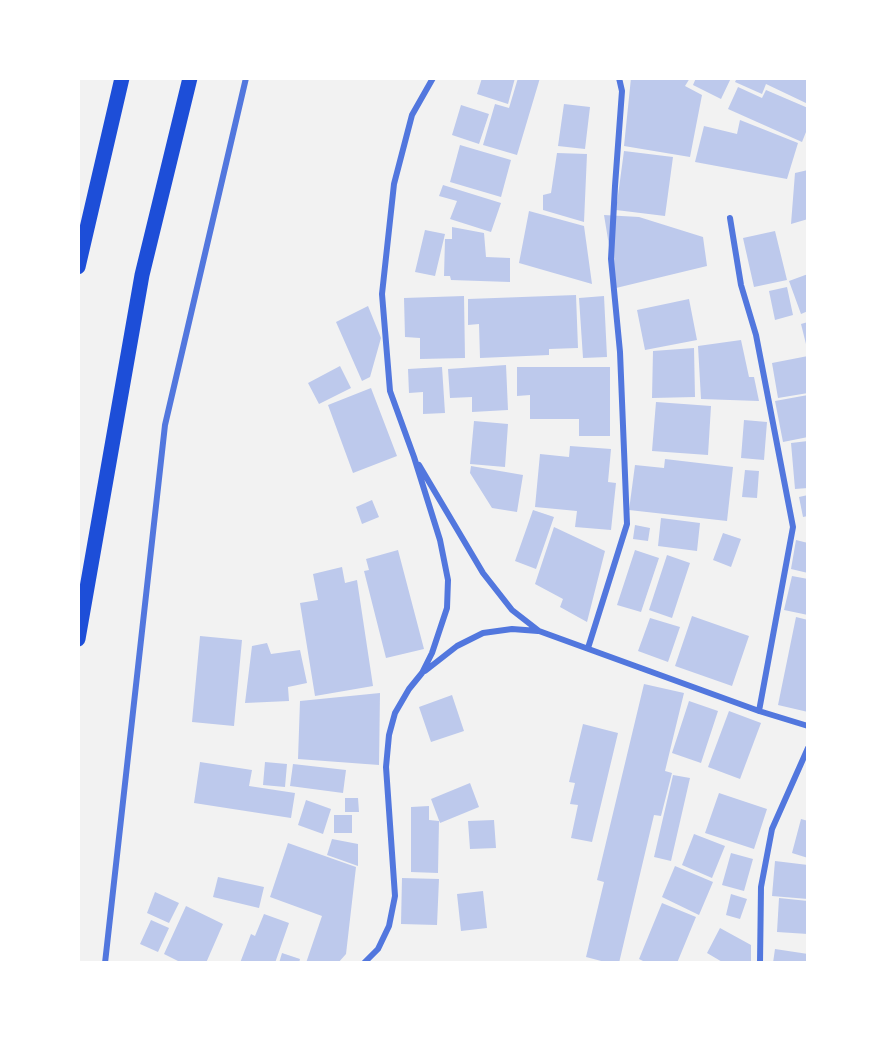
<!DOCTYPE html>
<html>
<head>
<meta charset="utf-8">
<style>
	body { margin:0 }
	#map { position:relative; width:886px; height:1041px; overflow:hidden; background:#f2f2f2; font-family:Jost,sans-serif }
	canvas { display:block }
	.frame { position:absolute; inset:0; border:80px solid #fff; pointer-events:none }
</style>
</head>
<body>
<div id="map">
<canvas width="886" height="1041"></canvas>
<div class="frame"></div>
</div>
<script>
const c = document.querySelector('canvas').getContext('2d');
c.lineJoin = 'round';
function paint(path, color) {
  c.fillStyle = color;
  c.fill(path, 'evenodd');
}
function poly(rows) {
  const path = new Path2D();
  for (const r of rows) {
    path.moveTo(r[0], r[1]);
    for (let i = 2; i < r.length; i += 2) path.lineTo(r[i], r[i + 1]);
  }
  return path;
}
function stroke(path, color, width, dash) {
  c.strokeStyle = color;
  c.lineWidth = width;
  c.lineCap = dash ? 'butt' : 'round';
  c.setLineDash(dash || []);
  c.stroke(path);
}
const building = poly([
	[482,78,515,78,508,104,477,94],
	[518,78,540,78,517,155,483,145,495,104,509,108],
	[631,78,690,78,685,86,702,95,690,157,624,146],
	[696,78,731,78,721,99,693,85],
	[737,78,808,78,808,104,766,84,762,94,735,82],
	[738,87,762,98,766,90,808,108,808,127,802,142,728,109],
	[564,104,590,107,585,149,558,146],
	[461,105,489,114,479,144,452,135],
	[740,120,798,143,787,179,695,162,704,126,737,134],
	[460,145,511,160,501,197,450,182],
	[624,151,673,157,665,216,616,210],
	[557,153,587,154,584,222,543,210,543,195,551,193],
	[808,170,808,219,791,224,795,173],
	[443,185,501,203,491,232,450,219,457,201,439,196],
	[529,211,584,226,592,284,519,263],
	[604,215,639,217,703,237,707,266,616,288],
	[452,227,484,233,486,257,510,258,510,282,451,280,450,276,444,276,445,239,452,239],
	[425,230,445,234,435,276,415,272],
	[775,231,787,280,754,287,743,238],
	[808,274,808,311,801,314,789,281],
	[787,287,793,315,775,320,769,291],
	[576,295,578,348,549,349,549,355,480,358,479,324,468,325,468,299],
	[464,296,465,358,420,359,420,338,405,337,404,298],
	[604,296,607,357,583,358,579,298],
	[689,299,697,340,645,350,637,310],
	[368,306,381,338,370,377,362,381,336,322],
	[808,322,808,348,807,348,801,324],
	[741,340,749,377,754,377,759,401,701,399,698,346],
	[694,348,695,397,652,398,653,351],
	[808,356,808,393,778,398,772,363],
	[506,365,508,410,472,412,472,397,450,398,448,369],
	[340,366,351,388,319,404,308,383],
	[442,367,445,413,423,414,423,392,409,393,408,369],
	[517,367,610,367,610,436,579,436,579,419,530,419,530,395,517,396],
	[371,388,397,456,353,473,328,405],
	[808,395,808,437,783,442,775,401],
	[656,402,711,406,708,455,652,451],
	[744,420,767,422,764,460,741,458],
	[474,421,508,424,505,467,470,464],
	[808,441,808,488,795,489,791,443],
	[570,446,611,449,608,482,616,483,611,530,575,527,577,511,535,507,540,454,569,457],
	[665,459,733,467,727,521,629,510,635,465,664,468],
	[471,466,523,475,517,512,492,508,470,473],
	[745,470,759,471,757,498,742,497],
	[808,495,808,516,803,517,799,497],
	[372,500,379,517,362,524,356,507],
	[533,510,554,517,536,569,515,561],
	[661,518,700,523,697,551,658,546],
	[635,525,650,528,648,541,633,539],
	[554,527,605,551,587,622,560,607,563,599,535,584],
	[723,533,741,539,731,567,713,560],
	[796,540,808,543,808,573,791,569],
	[398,550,424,649,386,658,364,571,369,570,366,559],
	[635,550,659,558,641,612,617,605],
	[667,555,690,563,672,618,649,610],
	[342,567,345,583,357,580,373,686,315,696,300,603,318,600,313,574],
	[792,576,808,579,808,615,784,610],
	[692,616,749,636,732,686,675,666],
	[796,617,808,620,808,712,778,705],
	[650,618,680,627,668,662,638,651],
	[200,636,242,640,234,726,192,722],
	[267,643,271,654,300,650,307,683,288,687,289,701,245,703,252,646],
	[644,684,684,693,665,771,672,773,661,816,654,815,619,963,609,963,586,957,604,882,597,880],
	[380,693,379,765,298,759,300,701],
	[452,695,464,731,431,742,419,707],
	[689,701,718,711,701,763,672,753],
	[729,711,761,723,740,779,708,767],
	[583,724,618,733,592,842,571,838,578,805,570,804,575,783,569,782],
	[200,762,252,770,249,786,295,793,291,818,194,803],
	[265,762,287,764,285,787,263,785],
	[293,764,346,770,343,793,290,786],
	[673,775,690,778,671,861,654,857],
	[470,783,479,807,440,823,431,799],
	[719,793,767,809,754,849,705,833],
	[345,798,358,798,359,812,345,812],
	[306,800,331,809,323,834,298,825],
	[429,806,429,820,439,821,438,873,411,872,411,807],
	[334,815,352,815,352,833,334,833],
	[801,819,808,821,808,858,792,853],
	[494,820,496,848,470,849,468,821],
	[694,834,725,846,712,878,682,865],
	[332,839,358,844,358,866,327,855],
	[288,843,356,867,346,954,338,963,306,963,322,916,270,897],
	[731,853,753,859,744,891,722,885],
	[775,861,808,865,808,899,772,896],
	[675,866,713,882,699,915,662,897],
	[218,877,264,887,259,908,213,897],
	[402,878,439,879,437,925,401,924],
	[483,891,487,928,461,931,457,894],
	[155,892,179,903,169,923,147,913],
	[731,894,747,899,740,919,726,915],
	[779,898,808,901,808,934,777,932],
	[662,903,696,917,677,963,647,963,639,959],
	[186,906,223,924,206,963,182,963,164,954],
	[264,914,289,923,275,963,240,963,251,934,255,936],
	[151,920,169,928,158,952,140,944],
	[720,928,751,945,751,963,724,963,707,953],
	[775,949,808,954,808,963,773,963],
	[282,953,300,959,299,963,279,963]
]);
const minor = poly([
	[730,218,741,285,756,335,793,527,759,711],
	[419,465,483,573,512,610,539,631,759,711,808,726],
	[588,648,627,524,620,352,611,259,615,186,622,91,619,78],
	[425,671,457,646,483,633,512,629,538,631],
	[105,963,165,425,246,78],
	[364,963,378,949,389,926,395,896,386,767,389,735,395,713,409,689,422,673,432,653,447,608,448,580,440,540,414,457,390,391,382,294,394,184,412,115,433,78],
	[760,963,761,887,772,829,808,748]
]);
const primary = poly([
	[78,267,122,78],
	[78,639,142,275,190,78]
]);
paint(building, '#bdc9ec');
stroke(minor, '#5277de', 6);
stroke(primary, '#1d4ed8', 15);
</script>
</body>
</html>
